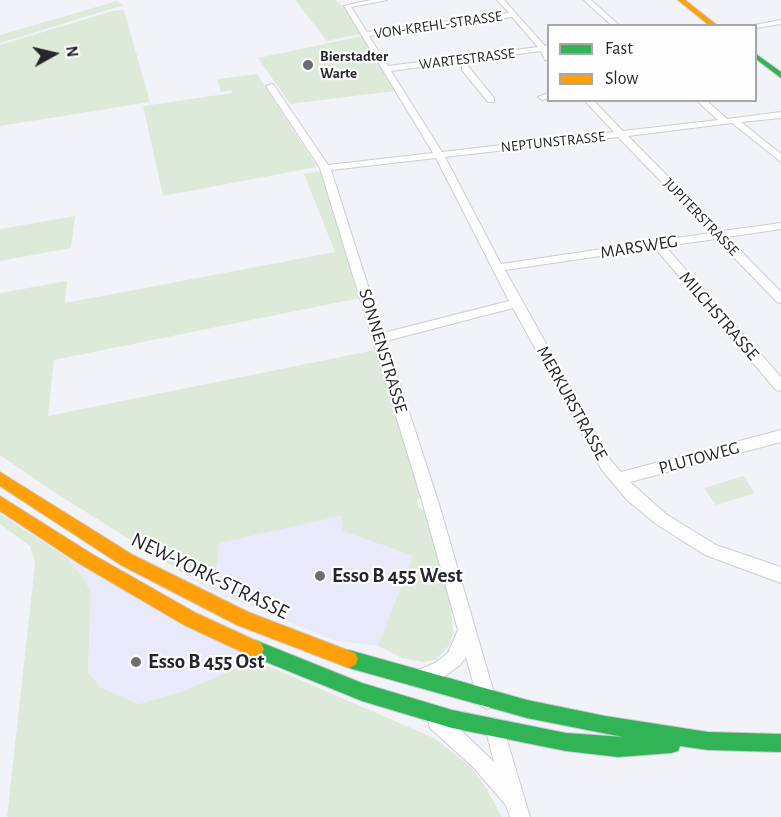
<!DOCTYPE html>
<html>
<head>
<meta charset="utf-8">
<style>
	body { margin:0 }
	#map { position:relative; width:781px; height:817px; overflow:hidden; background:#f2f3f9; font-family:"Alegreya Sans",sans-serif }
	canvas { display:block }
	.legend { position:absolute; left:547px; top:24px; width:210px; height:78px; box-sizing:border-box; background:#fefefe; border:2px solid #a7a7aa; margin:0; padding:8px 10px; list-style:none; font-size:18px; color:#24252d }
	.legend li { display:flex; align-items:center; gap:12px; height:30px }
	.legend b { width:30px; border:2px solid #a7a7aa }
	.north { position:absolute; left:24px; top:24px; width:60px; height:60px; -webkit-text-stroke:4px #fefefe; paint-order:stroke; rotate:82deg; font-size:16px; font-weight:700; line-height:24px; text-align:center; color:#24252d }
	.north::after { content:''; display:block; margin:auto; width:21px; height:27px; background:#24252d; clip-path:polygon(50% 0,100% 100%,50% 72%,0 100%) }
</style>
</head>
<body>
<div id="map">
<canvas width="781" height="817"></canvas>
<ul class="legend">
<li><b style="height:8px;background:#30b455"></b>Fast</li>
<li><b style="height:8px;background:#ff9f0a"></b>Slow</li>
</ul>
<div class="north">N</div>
</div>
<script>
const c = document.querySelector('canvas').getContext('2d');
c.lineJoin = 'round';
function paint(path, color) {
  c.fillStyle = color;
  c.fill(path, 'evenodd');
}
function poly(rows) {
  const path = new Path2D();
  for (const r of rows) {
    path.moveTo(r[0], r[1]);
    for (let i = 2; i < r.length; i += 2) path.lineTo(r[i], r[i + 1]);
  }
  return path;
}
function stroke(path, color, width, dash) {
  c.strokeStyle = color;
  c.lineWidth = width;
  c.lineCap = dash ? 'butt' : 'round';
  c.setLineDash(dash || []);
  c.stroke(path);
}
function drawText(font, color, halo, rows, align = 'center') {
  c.font = font + ' "Alegreya Sans",sans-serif';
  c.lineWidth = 4.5;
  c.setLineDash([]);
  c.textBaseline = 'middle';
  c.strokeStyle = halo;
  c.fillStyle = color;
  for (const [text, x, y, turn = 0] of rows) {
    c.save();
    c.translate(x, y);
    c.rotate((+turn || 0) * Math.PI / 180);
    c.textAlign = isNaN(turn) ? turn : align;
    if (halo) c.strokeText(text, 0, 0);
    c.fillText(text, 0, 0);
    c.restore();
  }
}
const built = poly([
	[341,516,344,531,413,556,378,646,332,640,207,588,183,573,217,566,220,543],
	[67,557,254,660,181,692,138,704,100,687,88,672,91,593,85,581]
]);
const green = poly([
	[295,0,335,0,344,7,361,34,327,41],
	[117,1,124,5,0,43,0,35],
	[124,10,150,102,0,126,0,45,112,11],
	[362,36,395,91,290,104,258,58],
	[257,74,317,167,163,196,143,106,232,93,231,90,221,92,217,79],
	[319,171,323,174,360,298,54,360,48,416,375,350,421,496,417,501,419,508,426,511,451,605,453,631,451,643,437,659,424,662,402,658,378,646,413,556,343,531,341,516,220,543,217,566,183,573,51,490,0,455,0,293,67,281,65,303,335,252,304,174],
	[75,216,71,248,0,261,0,229],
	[743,476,755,493,716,505,704,488],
	[0,514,67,557,85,581,91,593,88,672,100,687,138,704,181,692,254,660,434,738,470,766,486,788,502,817,7,817,35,563,30,546,0,524]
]);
const street = poly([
	[371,0,387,0,351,7,367,32,509,13,497,0,504,0,545,46,548,46,548,60,545,60,541,51,391,71,442,152,614,132,584,100,593,100,623,131,718,120,696,100,706,100,727,119,781,112,781,118,741,122,781,154,781,162,732,123,628,136,722,231,781,223,781,229,727,237,781,292,781,303,777,302,716,239,665,246,781,377,781,391,776,390,655,248,505,270,612,462,621,472,781,430,781,442,630,482,666,514,716,545,781,567,781,583,705,555,656,524,627,500,602,470,513,308,386,341,438,501,496,700,493,706,487,709,481,706,478,700,466,657,460,665,441,679,422,686,416,683,413,677,416,671,435,663,448,653,458,630,422,501,320,168,266,86,273,84,328,165,433,153,344,6,371,0],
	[512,17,538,47,388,66,369,36,512,17],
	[618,137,711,233,501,264,445,157,618,137],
	[436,158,509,301,383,333,331,170,436,158],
	[584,0,591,0,620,26,612,26,584,0],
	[781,20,781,24,756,28,756,26,749,26,781,20],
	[462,66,468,66,494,98,494,102,488,102,462,70,462,66],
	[548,93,548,98,542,100,538,97,548,93],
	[437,712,444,714,494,762,485,727,487,720,494,718,501,720,530,817,510,817,506,805,472,766,430,728,428,721,430,714,437,712]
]);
const fast = poly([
	[756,54,781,72,781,78,756,59,756,54],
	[255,640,362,683,452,710,566,733,623,737,527,718,349,668,343,665,340,659,343,653,349,650,527,700,605,716,708,732,781,734,781,752,708,750,680,746,678,751,671,753,618,757,566,751,452,728,362,701,249,655,246,649,249,643,255,640]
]);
const slow = poly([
	[678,0,685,0,718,26,710,26,678,0],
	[0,472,133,555,248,612,355,653,358,659,355,665,349,668,237,625,121,565,0,486,0,472],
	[0,496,92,554,196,613,261,643,264,649,261,655,255,658,184,625,80,564,0,511,0,496]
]);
const markers = [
	[308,65,6,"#6c6d74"],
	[320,576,6,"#6c6d74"],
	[136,662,6,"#6c6d74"]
];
const farStreetnames = [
	["VON-KREHL-STRASSE",438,25,-8],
	["WARTESTRASSE",467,59,-7],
	["NEPTUNSTRASSE",553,142,-6],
	["JUPITERSTRASSE",701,217,46]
];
const farPoinames = [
	["Bierstadter",320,56],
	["Warte",320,73]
];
const streetNames = [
	["MARSWEG",639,247,-9],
	["MILCHSTRASSE",719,316,49],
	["SONNENSTRASSE",383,351,73],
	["MERKURSTRASSE",572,403,61],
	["PLUTOWEG",699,458,-15]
];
const nearStreetnames = [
	["NEW-YORK-STRASSE",210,576,26]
];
const nearPoinames = [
	["Esso B 455 West",332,576],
	["Esso B 455 Ost",148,662]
];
paint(built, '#e8eafc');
paint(green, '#deead9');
stroke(street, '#cccdd3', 2);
stroke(fast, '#cccdd3', 2);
stroke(slow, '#cccdd3', 2);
paint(street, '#fdfdfe');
paint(fast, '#30b455');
paint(slow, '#ff9f0a');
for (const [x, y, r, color] of markers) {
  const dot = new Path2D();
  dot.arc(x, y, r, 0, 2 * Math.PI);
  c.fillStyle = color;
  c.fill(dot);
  stroke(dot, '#fefefe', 2);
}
drawText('15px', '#24252d', '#fefefe', farStreetnames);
drawText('bold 15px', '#24252d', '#fefefe', farPoinames, 'left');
drawText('18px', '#24252d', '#fefefe', streetNames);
drawText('21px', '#24252d', '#fefefe', nearStreetnames);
drawText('bold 21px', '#24252d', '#fefefe', nearPoinames, 'left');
</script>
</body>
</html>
